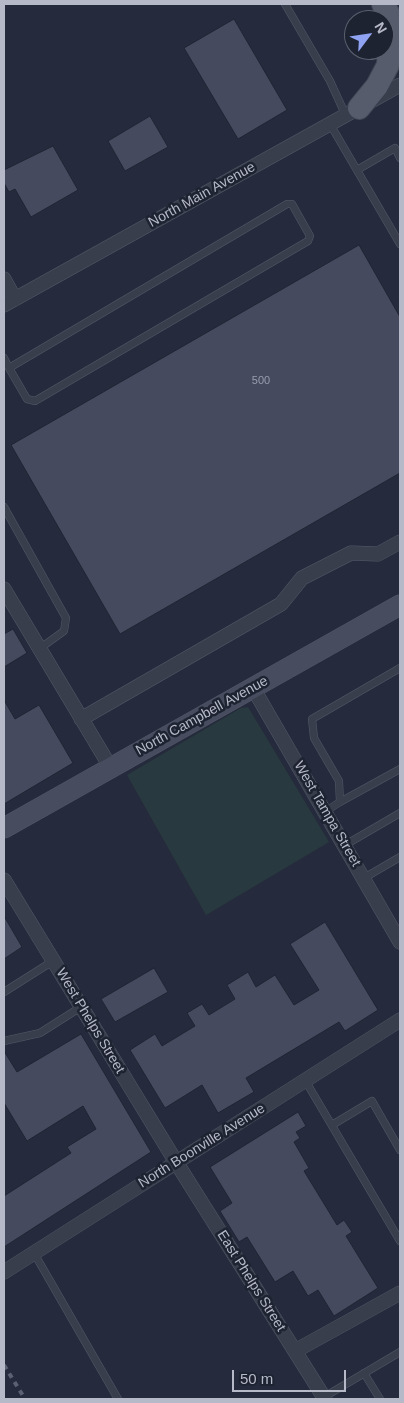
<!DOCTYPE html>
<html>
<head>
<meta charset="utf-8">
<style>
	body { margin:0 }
	#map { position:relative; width:404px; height:1403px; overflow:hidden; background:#252b3c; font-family:Arial,sans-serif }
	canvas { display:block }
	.frame { position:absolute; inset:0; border:5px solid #b5b9c8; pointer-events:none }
	.north { position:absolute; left:344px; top:10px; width:50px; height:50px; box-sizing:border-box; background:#1e2332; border:1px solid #5a5f6e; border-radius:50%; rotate:59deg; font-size:14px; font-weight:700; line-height:20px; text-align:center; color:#b5b9c8 }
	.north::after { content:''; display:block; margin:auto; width:18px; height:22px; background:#90a3f2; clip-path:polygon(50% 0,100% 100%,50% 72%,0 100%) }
	.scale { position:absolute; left:232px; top:1370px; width:114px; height:22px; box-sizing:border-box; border:2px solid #b5b9c8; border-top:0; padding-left:6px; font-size:15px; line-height:18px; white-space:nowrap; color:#b5b9c8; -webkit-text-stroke:4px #1e2332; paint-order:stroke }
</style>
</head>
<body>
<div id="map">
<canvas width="404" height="1403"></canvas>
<div class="frame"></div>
<div class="north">N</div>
<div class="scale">50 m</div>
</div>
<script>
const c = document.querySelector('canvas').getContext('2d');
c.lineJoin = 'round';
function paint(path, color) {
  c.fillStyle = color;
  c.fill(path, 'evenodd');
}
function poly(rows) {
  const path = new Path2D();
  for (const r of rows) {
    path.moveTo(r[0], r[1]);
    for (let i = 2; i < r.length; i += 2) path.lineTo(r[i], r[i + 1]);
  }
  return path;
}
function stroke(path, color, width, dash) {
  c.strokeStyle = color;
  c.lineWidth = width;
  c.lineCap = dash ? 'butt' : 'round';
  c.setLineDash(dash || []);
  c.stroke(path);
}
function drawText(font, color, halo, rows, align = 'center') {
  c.font = font + ' Arial,sans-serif';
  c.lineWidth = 5;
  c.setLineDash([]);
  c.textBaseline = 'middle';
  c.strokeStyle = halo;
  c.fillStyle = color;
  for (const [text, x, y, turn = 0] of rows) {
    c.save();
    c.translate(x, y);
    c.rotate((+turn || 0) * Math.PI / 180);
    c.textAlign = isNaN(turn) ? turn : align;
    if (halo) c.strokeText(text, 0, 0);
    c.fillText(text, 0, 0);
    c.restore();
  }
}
const green = poly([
	[248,707,329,842,206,915,127,775,241,708]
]);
const building = poly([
	[234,19,287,110,238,139,184,48,234,19],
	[150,116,168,147,125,171,108,141,150,116],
	[53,146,78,190,31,217,15,189,9,192,4,183,4,170,53,146],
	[359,245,400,317,400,473,120,634,11,445,359,245],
	[13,629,27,653,4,667,4,634,13,629],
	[4,700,15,719,39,705,73,763,4,804,4,700],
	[4,916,22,947,4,959,4,916],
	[325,922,378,1010,345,1031,339,1022,246,1078,254,1092,218,1113,202,1085,165,1108,130,1050,155,1034,162,1046,195,1026,187,1013,202,1004,209,1015,235,999,227,985,248,972,256,987,275,975,294,1005,319,990,290,944,325,922],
	[154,968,168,992,115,1022,101,999,154,968],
	[81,1034,151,1152,4,1247,4,1196,71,1153,67,1147,96,1129,83,1106,27,1141,4,1103,4,1051,17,1072,81,1034],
	[298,1112,306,1126,296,1132,300,1138,294,1142,309,1168,304,1171,337,1225,344,1220,352,1232,346,1236,378,1288,334,1316,318,1290,308,1296,293,1271,275,1282,247,1237,239,1242,220,1211,232,1203,210,1167,298,1112]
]);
const lane = poly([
	[285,4,330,81,346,116],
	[330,124,400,244],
	[357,170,395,148,400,158],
	[4,358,9,368,27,399,35,401,308,241,310,236,292,204,287,204,9,368],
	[4,507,66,618,64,631,39,649],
	[340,802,400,769],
	[326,811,340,802,339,781,314,738,312,719,400,668],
	[345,845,400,813],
	[364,878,400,857],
	[4,992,53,961],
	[4,1041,40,1033,81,1007],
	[305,1080,400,1241],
	[332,1125,372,1101,400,1150],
	[34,1253,118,1399],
	[364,1373,380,1399],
	[324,1397,400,1352]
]);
const street = poly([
	[4,279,15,299],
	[4,305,400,85],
	[4,589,111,768],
	[253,688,400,942],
	[81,719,281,604,302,578,351,553,378,554,400,542],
	[4,880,176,1162,325,1399],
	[4,1272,400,1020],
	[295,1351,400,1293]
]);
const secondary = poly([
	[4,828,400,605]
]);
const primary = poly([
	[383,4,400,34],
	[359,108,377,86,388,65,389,45,384,26]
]);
const rail = poly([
	[4,1365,25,1399]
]);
const numberNames = [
	["500",261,381]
];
const streetNames = [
	["North Main Avenue",202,195,-29],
	["North Campbell Avenue",202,716,-29],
	["West Tampa Street",327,814,60],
	["West Phelps Street",90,1021,59],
	["North Boonville Avenue",202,1146,-32],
	["East Phelps Street",251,1281,58]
];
paint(green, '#28393f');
paint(building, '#454a5e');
stroke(building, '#202534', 1);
stroke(lane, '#545968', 8);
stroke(street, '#545968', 15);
stroke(secondary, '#545968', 21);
stroke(primary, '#424756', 24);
stroke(lane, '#393e4d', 7);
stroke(street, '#393e4d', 14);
stroke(secondary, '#474c5f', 20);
stroke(primary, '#575c6d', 22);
stroke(rail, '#5b6173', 4, [5, 5]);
drawText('11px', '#999dae', null, numberNames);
drawText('14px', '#b5b9c8', '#1e2332', streetNames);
</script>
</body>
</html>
